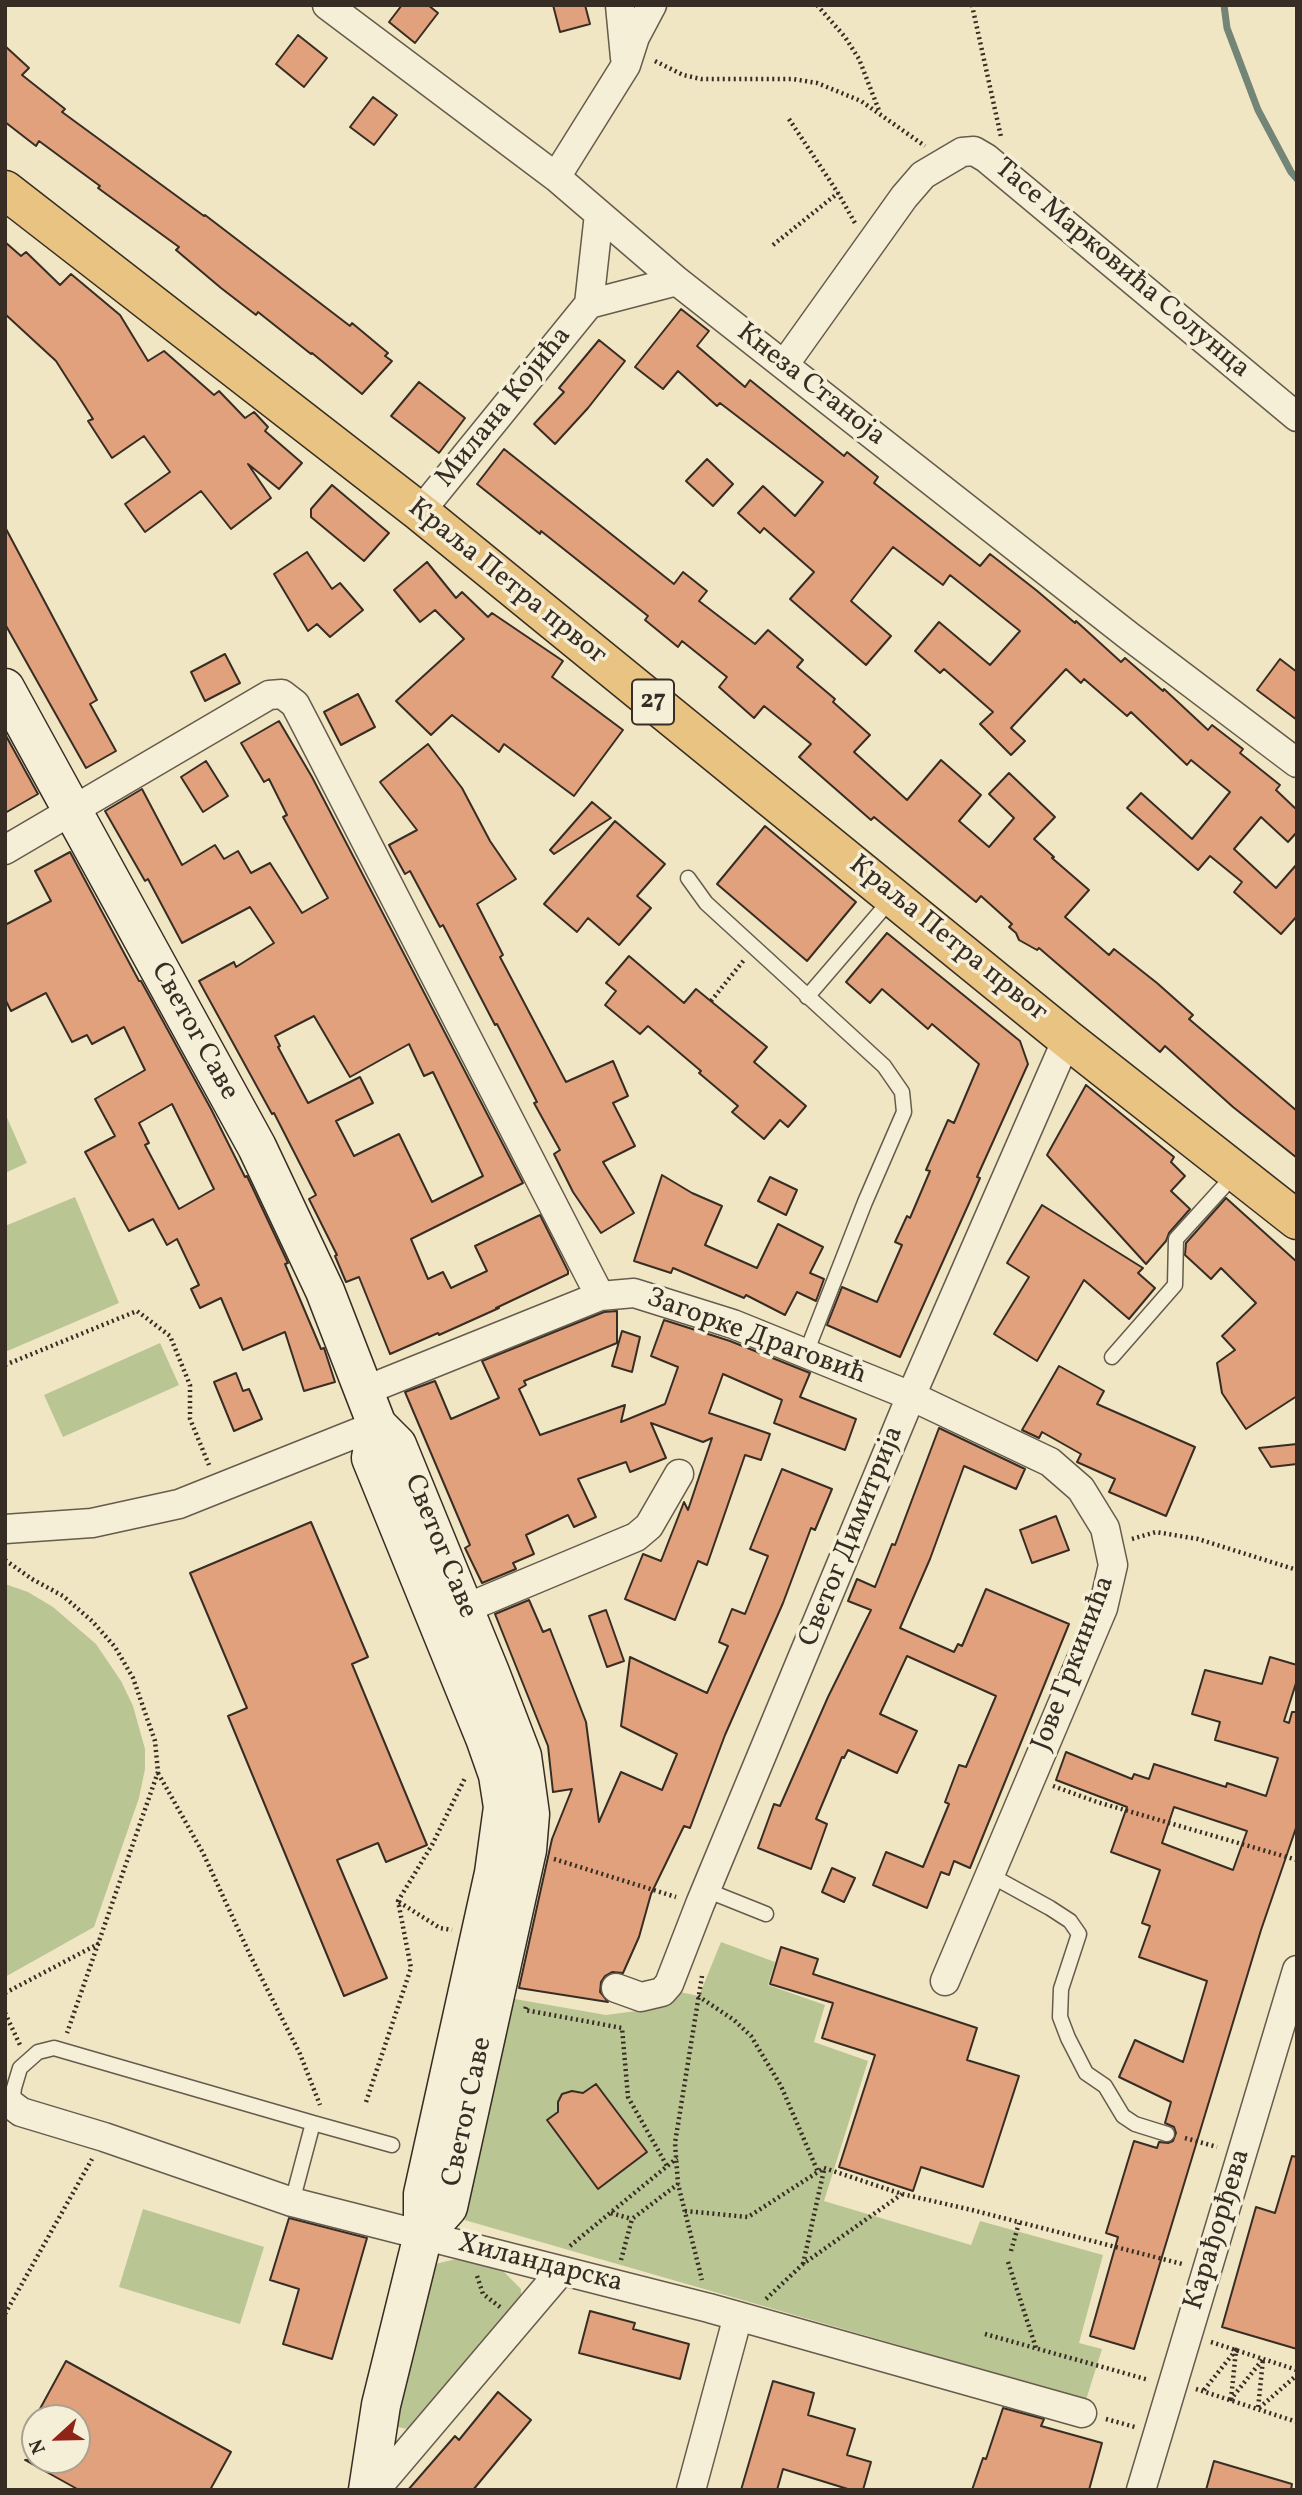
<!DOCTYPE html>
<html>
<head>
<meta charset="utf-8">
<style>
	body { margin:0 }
	#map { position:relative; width:1302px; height:2495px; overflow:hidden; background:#f1e6c3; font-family:Vollkorn,serif }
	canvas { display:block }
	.frame { position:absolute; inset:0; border:7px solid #382d24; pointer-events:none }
	.north { position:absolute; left:21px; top:2404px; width:70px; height:70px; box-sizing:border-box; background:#f6efd8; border:2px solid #aaa190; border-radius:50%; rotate:248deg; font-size:19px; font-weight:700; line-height:28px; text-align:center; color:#382d24 }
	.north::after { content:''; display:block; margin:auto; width:24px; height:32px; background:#8f2418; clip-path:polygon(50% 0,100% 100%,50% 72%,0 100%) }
</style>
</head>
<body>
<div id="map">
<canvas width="1302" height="2495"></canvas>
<div class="frame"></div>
<div class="north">N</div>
</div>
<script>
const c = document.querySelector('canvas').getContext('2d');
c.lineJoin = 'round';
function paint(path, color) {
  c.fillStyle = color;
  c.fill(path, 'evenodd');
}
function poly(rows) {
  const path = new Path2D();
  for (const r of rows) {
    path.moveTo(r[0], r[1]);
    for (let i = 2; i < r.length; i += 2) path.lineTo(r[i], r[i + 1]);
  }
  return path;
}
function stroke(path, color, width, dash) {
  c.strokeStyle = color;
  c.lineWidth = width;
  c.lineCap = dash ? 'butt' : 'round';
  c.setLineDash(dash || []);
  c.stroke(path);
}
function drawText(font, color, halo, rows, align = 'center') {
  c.font = font + ' Vollkorn,serif';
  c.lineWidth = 7;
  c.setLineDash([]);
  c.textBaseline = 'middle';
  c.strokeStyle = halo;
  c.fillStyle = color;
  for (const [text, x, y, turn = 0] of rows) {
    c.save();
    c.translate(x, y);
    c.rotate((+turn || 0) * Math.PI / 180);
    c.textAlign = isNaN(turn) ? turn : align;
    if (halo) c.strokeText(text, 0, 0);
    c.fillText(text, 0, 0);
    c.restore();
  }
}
const green = poly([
	[5,1113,27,1163,5,1173],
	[75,1197,119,1303,5,1352,5,1226],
	[160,1343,179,1385,63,1437,44,1395],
	[5,1584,28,1592,53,1607,96,1644,121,1681,133,1706,145,1749,145,1769,139,1798,94,1927,5,1977],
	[721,1942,775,1962,768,1985,825,2005,814,2042,868,2061,824,2201,971,2245,980,2221,1103,2255,1079,2343,1102,2349,1085,2403,902,2346,461,2219,509,1998,606,2015,659,2008,680,1992,699,1996],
	[143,2209,264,2247,240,2324,119,2287],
	[456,2259,503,2271,521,2289,521,2300,416,2425,407,2429,398,2427,394,2421,435,2264]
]);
const stream = poly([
	[1224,5,1227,28,1258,110,1291,172,1297,179]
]);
const building = poly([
	[402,5,428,5,438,13,415,43,389,22,402,5],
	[553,5,585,5,590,24,560,32,553,5],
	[298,35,327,58,304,87,276,64,298,35],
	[5,46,29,68,22,75,65,109,62,112,204,216,205,215,350,326,352,323,388,353,385,356,392,361,362,394,312,353,311,354,258,312,256,315,221,288,176,250,179,247,98,188,100,186,39,141,36,146,5,122,5,46],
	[373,97,397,115,374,145,350,127,373,97],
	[5,242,21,256,26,252,60,285,71,274,120,315,148,361,164,351,214,395,219,391,245,418,254,412,268,427,265,431,302,463,279,489,248,464,271,498,231,529,201,491,145,532,125,504,170,472,144,436,112,458,88,421,93,419,56,361,5,314,5,242],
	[681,309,709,331,697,346,745,387,750,380,844,456,847,452,878,477,874,483,980,566,990,554,1036,590,1075,623,1076,621,1121,662,1125,658,1163,691,1164,689,1208,730,1212,725,1243,749,1240,753,1280,785,1276,790,1297,810,1297,832,1288,842,1261,817,1234,849,1276,888,1297,864,1297,916,1281,934,1234,892,1242,882,1210,856,1198,870,1127,808,1141,793,1192,839,1230,792,1191,760,1187,765,1131,712,1127,716,1084,679,1081,683,1066,669,1011,728,1025,741,1011,755,980,724,993,712,944,669,940,673,915,651,939,622,990,665,1020,631,950,575,943,585,893,547,851,601,891,636,866,665,790,599,814,572,764,528,760,533,738,513,763,486,795,516,823,482,720,403,717,406,678,371,663,389,635,367,681,309],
	[599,340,625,361,588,408,555,444,534,424,564,392,559,388,599,340],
	[419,382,465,418,439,453,391,416,419,382],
	[504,449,674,584,683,572,707,591,699,601,755,644,768,630,803,660,797,667,835,699,833,702,870,735,854,752,907,800,941,760,981,795,959,821,989,847,1014,818,989,794,1009,773,1055,817,1034,839,1054,857,1052,858,1089,890,1065,917,1109,955,1114,949,1157,983,1193,1015,1189,1019,1297,1111,1297,1158,1233,1107,1165,1046,1160,1052,1039,948,1037,950,1019,940,1016,933,1009,927,1012,924,981,896,976,902,874,817,871,820,799,757,811,744,764,706,754,718,719,687,727,677,682,641,678,647,645,620,648,616,541,531,540,534,477,484,504,449],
	[707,459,733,484,713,506,686,481,707,459],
	[332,485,389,533,364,561,311,517,311,509,332,485],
	[5,527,97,700,90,704,116,751,86,768,5,624,5,527],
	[307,552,332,589,340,583,363,610,330,637,317,624,308,631,274,574,307,552],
	[427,562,456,598,462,592,488,617,492,613,563,661,552,677,623,730,574,796,504,744,499,752,452,715,431,735,396,701,464,639,435,610,420,622,394,590,427,562],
	[225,654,240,683,205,701,191,672,225,654],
	[1280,659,1297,672,1297,720,1257,690,1280,659],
	[358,694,375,727,341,745,324,712,358,694],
	[279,721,312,777,523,1183,411,1239,428,1279,443,1272,451,1288,487,1271,475,1246,540,1215,568,1271,568,1274,496,1308,499,1308,439,1335,438,1333,390,1354,359,1277,346,1282,335,1256,337,1255,309,1199,316,1195,274,1113,272,1114,199,981,234,962,236,967,274,943,250,907,182,943,148,879,145,881,105,811,142,789,182,865,215,845,224,859,238,851,251,873,270,863,302,913,328,898,283,817,287,815,269,779,264,782,241,743,279,721],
	[314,1016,350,1077,409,1044,424,1076,433,1072,483,1176,432,1202,399,1134,354,1156,336,1121,373,1103,360,1077,308,1103,278,1047,280,1046,275,1036,314,1016],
	[5,734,38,794,5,813,5,734],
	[428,744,462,788,490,841,516,879,477,904,503,955,500,957,566,1082,613,1061,628,1096,613,1103,635,1146,603,1162,634,1213,601,1233,573,1192,554,1154,560,1150,534,1103,537,1102,497,1024,495,1025,443,925,440,927,410,871,405,874,389,845,417,830,380,782,428,744],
	[206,761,228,796,203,812,181,777,206,761],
	[592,802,611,818,554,854,550,850,592,802],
	[615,821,665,864,637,896,651,908,619,945,588,918,577,932,544,904,615,821],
	[765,826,856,902,807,961,717,884,765,826],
	[70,852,139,981,141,981,211,1109,245,1177,247,1176,288,1263,285,1264,321,1349,324,1348,335,1382,304,1391,285,1332,243,1350,221,1298,200,1308,191,1289,199,1285,177,1239,167,1245,153,1219,129,1231,85,1152,115,1136,95,1099,145,1070,124,1027,92,1044,87,1035,72,1042,46,993,11,1011,5,999,5,925,51,901,35,871,70,852],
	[172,1104,214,1189,179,1209,145,1145,149,1143,139,1123,172,1104],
	[887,933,1020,1041,1028,1064,977,1177,980,1178,970,1201,900,1357,827,1325,842,1287,877,1302,902,1245,895,1242,907,1216,910,1218,930,1171,926,1170,948,1120,954,1123,979,1064,932,1024,928,1029,882,989,870,1003,846,982,887,933],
	[629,956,684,1003,696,989,767,1047,754,1062,806,1106,788,1127,780,1120,764,1139,732,1112,738,1106,699,1073,701,1071,648,1026,640,1034,605,1005,616,991,606,983,629,956],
	[1086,1085,1174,1157,1171,1162,1185,1176,1171,1191,1190,1209,1169,1233,1166,1241,1146,1264,1047,1155,1086,1085],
	[662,1175,692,1193,722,1206,705,1245,757,1268,778,1224,823,1247,810,1273,824,1279,816,1301,797,1292,785,1315,746,1295,744,1298,673,1268,671,1273,634,1261,662,1175],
	[770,1177,797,1190,786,1215,758,1201,770,1177],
	[1226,1198,1297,1262,1297,1396,1246,1429,1222,1393,1217,1363,1235,1350,1222,1336,1256,1303,1221,1268,1211,1279,1185,1255,1186,1243,1226,1198],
	[1042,1205,1143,1268,1138,1273,1155,1288,1129,1319,1084,1280,1037,1361,994,1334,1029,1277,1007,1263,1042,1205],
	[617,1311,617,1343,524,1381,526,1385,519,1389,540,1435,625,1405,621,1422,665,1404,678,1367,651,1356,664,1320,730,1341,810,1373,800,1397,856,1419,845,1450,774,1423,782,1400,723,1374,709,1413,770,1434,761,1460,745,1455,707,1565,698,1561,675,1620,625,1599,643,1554,661,1561,684,1502,688,1510,712,1438,703,1442,651,1423,666,1458,630,1472,626,1462,578,1479,596,1517,574,1527,568,1515,526,1535,534,1554,513,1563,516,1569,482,1583,465,1548,470,1545,405,1392,435,1381,451,1419,499,1398,482,1361,604,1312,617,1311],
	[622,1331,640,1337,632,1372,612,1366,622,1331],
	[1059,1366,1104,1391,1097,1404,1195,1447,1166,1516,1109,1492,1115,1479,1077,1462,1081,1454,1042,1432,1039,1438,1022,1430,1059,1366],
	[236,1373,243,1391,249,1389,262,1419,234,1431,214,1382,236,1373],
	[939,1428,1025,1469,1016,1489,964,1466,930,1559,900,1628,954,1652,958,1644,962,1646,986,1589,1069,1624,970,1868,954,1861,949,1875,941,1872,927,1908,873,1885,886,1852,923,1867,949,1804,945,1802,959,1765,966,1767,996,1696,907,1656,880,1714,917,1731,897,1773,848,1750,844,1758,842,1757,816,1819,827,1824,811,1869,758,1848,774,1804,780,1806,828,1697,871,1610,848,1601,857,1579,875,1587,892,1544,895,1545,939,1428],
	[1297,1444,1297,1464,1271,1467,1259,1448,1297,1444],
	[782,1469,832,1489,815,1530,811,1528,783,1603,725,1735,690,1828,684,1826,651,1894,639,1937,623,1973,612,1972,605,1976,601,1982,600,1992,608,2002,519,1988,552,1839,572,1789,553,1792,548,1746,495,1614,529,1600,543,1632,550,1629,586,1722,599,1822,621,1772,662,1790,677,1754,621,1726,630,1657,707,1693,728,1646,719,1642,732,1609,745,1614,768,1556,750,1549,782,1469],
	[1056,1516,1069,1550,1032,1563,1020,1530,1056,1516],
	[311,1522,368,1657,352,1664,427,1845,386,1862,378,1843,337,1860,387,1978,344,1996,228,1716,247,1708,190,1573,311,1522],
	[606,1610,624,1661,607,1667,589,1616,606,1610],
	[1270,1657,1297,1665,1297,1680,1284,1721,1289,1723,1292,1712,1297,1712,1297,1825,1261,1930,1134,2349,1090,2336,1118,2237,1106,2233,1134,2141,1157,2148,1159,2142,1168,2143,1173,2141,1176,2133,1174,2127,1165,2123,1171,2102,1119,2077,1135,2040,1183,2062,1207,1981,1139,1957,1150,1926,1142,1923,1160,1870,1111,1852,1127,1807,1056,1780,1066,1752,1132,1779,1134,1774,1149,1779,1154,1764,1226,1787,1227,1783,1266,1796,1278,1758,1215,1740,1220,1722,1192,1714,1205,1670,1262,1684,1270,1657],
	[1174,1807,1247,1831,1233,1870,1162,1843,1174,1807],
	[832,1868,855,1878,844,1902,822,1892,832,1868],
	[781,1947,818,1959,813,1974,977,2028,967,2060,1019,2076,983,2187,921,2167,913,2191,839,2167,875,2055,822,2038,833,2003,770,1984,781,1947],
	[596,2084,647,2152,598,2189,547,2120,558,2112,558,2102,562,2094,572,2091,583,2093,596,2084],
	[1292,2156,1297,2157,1297,2349,1222,2327,1256,2207,1275,2213,1292,2156],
	[289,2218,367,2238,332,2359,283,2344,299,2289,270,2280,289,2218],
	[590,2311,635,2323,633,2329,689,2344,680,2379,579,2353,590,2311],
	[66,2361,231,2452,210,2490,79,2490,25,2460,77,2460,77,2418,35,2418,66,2361],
	[773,2381,814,2393,808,2415,855,2429,847,2455,871,2462,863,2490,851,2490,783,2469,777,2490,741,2490,773,2381],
	[498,2392,531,2420,473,2490,408,2490,455,2436,459,2440,498,2392],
	[1003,2408,1044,2419,1041,2426,1102,2443,1089,2490,972,2490,983,2458,986,2459,1003,2408],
	[1214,2461,1292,2484,1291,2490,1206,2490,1214,2461]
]);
const path = poly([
	[817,5,845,37,859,59,880,113],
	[972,5,1001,137],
	[655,61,683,75,701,79,793,79,817,83,861,101,925,146],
	[789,119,838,193,855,223],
	[773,245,838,193],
	[711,1001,744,960],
	[5,1365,137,1311,170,1336,190,1385,190,1419,209,1465],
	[1132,1539,1156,1532,1198,1539,1297,1570],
	[5,1560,32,1579,63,1596,92,1621,115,1647,133,1678,155,1741,158,1772,67,2033],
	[158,1773,203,1853,251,1957,300,2054,320,2105],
	[1053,1786,1097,1802,1297,1860],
	[554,1859,676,1897],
	[399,1902,440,1928,452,1930],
	[702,1976,675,2143,678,2184,702,2280],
	[5,1993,100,1943],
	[698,1996,734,2020,751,2036,781,2086,818,2172],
	[526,2007,525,2010,622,2028,628,2097,667,2166],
	[5,2013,20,2045],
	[366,2102,411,1968,398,1901,432,1845,465,1778],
	[1185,2138,1217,2147],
	[824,2168,902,2194,972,2210,1182,2264],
	[685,2211,748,2217,824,2168],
	[611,2213,632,2219],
	[570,2246,677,2158],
	[1011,2251,1019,2223],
	[621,2260,632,2219,678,2184],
	[1008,2262,1036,2348],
	[803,2264,824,2170],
	[477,2276,483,2294,500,2307],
	[766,2299,803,2264,902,2194],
	[5,2314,92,2159],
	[985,2334,1149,2380],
	[1211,2342,1297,2370],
	[1196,2389,1297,2422],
	[1204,2390,1236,2350,1231,2399,1263,2359,1258,2409,1297,2375],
	[1106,2419,1135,2427]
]);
const lane = poly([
	[688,878,706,903,884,1066,902,1092,904,1112,865,1202,806,1353],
	[807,997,893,897],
	[1112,1357,1175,1285,1176,1239,1235,1174],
	[990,1875,1050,1908,1070,1921,1079,1934,1061,1989,1060,2017,1068,2038,1086,2073,1105,2086,1123,2116,1135,2124,1167,2134],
	[706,1890,766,1914],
	[12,2105,14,2088,20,2068,38,2052,54,2048,313,2123,292,2202],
	[313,2123,392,2145]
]);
const street = poly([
	[327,5,556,177,677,281,790,370,1129,636,1297,763],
	[620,5,625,58],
	[556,177,626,65,635,37,652,5],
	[589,304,677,281],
	[784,365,904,197,923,175,962,152,974,151,986,158,1297,417],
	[420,512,589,304,599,214],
	[5,850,269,695,282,694,295,704,307,727,600,1296],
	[364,1391,600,1296,634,1293,733,1324,911,1396,1050,1462,1081,1489,1105,1528,1113,1565,1103,1608,945,1981],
	[5,1529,92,1523,179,1504,377,1425],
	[464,1609,636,1537,649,1526,679,1474],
	[616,1988,641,1997,662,1992,669,1984,700,1904,911,1396,1067,1039],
	[5,2100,21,2112,104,2137,292,2202,709,2308,1082,2413],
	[375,2490,561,2271],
	[691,2490,738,2316],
	[1141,2490,1297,1970]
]);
const secondary = poly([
	[5,688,257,1147,325,1291,377,1425,397,1445,491,1675,522,1756,530,1814,527,1850,448,2207,423,2235],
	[368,2490,381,2405,423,2235,423,2194,494,1873,503,1807,498,1775,485,1738,371,1458,377,1425]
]);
const primary = poly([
	[5,190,420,512,1067,1039,1297,1220]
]);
const shields = [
	[653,702,42]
];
const shieldNames = [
	["27",653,702]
];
const streetNames = [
	["Тасе Марковића Солунца",1121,270,40],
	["Кнеза Станоја",810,386,38],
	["Милана Којића",505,408,-51],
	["Краља Петра првог",506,583,39],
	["Краља Петра првог",947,940,39],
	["Светог Саве",193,1032,61],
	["Загорке Драговић",756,1338,20],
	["Светог Димитрија",853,1537,-68],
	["Светог Саве",439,1547,68],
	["Јове Гркинића",1075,1664,-69],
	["Светог Саве",469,2112,-78],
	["Карађорђева",1219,2230,-73],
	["Хиландарска",540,2265,14]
];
paint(green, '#bac594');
stroke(stream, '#738577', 7);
paint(building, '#e0a17c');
stroke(building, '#382d24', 2);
stroke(lane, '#665b4c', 17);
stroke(street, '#665b4c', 31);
stroke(secondary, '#382d24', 41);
stroke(primary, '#382d24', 41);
stroke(path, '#382d24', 4.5, [2, 3.5]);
stroke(lane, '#f6efd8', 14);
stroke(street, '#f6efd8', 28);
stroke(secondary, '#f6efd8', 38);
stroke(primary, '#e8c382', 38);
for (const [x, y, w] of shields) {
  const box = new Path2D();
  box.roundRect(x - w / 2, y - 22.5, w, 45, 5);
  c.fillStyle = '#f6efd8';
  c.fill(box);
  stroke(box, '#382d24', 2);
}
drawText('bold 26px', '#382d24', null, shieldNames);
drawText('28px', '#382d24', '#f6efd8', streetNames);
</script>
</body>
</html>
